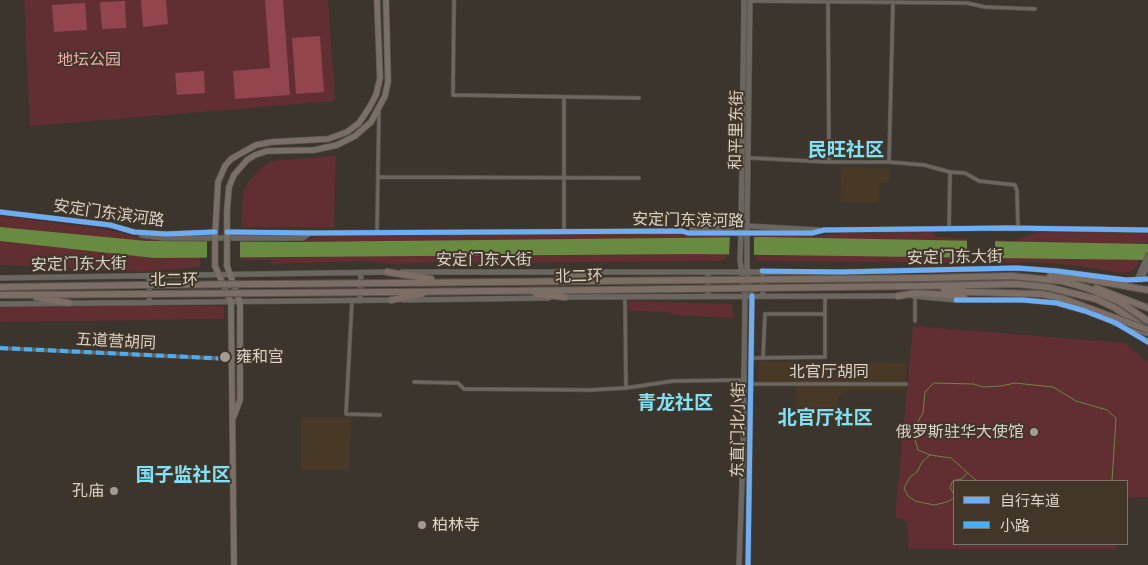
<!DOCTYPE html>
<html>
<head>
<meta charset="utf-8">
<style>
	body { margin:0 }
	#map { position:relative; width:1148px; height:565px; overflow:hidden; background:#3b352d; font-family:"Exo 2","Noto Sans SC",sans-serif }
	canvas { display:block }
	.legend { position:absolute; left:953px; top:480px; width:175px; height:65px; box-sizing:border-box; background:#413627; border:1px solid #7e7568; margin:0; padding:6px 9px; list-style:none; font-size:15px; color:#dad3ca }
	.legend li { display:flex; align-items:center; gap:10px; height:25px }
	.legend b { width:25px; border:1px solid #7e7568 }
</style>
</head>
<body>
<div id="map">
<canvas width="1148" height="565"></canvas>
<ul class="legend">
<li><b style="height:6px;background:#6dadf4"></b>自行车道</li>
<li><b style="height:6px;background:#49aef6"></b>小路</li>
</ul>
</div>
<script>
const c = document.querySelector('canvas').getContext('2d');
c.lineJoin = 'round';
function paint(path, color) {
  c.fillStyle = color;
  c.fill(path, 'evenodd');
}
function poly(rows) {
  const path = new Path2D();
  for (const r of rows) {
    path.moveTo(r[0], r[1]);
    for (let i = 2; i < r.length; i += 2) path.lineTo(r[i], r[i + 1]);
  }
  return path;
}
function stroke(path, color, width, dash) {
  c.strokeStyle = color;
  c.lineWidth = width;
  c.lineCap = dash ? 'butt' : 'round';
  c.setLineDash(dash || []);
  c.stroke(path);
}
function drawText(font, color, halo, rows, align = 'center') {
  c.font = font + ' "Exo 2","Noto Sans SC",sans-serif';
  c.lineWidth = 4;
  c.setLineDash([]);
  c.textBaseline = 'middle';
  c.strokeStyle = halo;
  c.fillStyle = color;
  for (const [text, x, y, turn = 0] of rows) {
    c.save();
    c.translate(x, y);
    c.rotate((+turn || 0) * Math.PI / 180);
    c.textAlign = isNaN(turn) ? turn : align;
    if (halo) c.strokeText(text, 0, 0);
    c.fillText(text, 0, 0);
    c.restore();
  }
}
const built = poly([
	[841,167,890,168,889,183,879,183,879,203,840,202],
	[759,361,907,363,905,390,844,390,844,394,838,394,838,418,797,418,796,382,759,382],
	[301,417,351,417,350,471,301,470]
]);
const green = poly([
	[24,0,328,0,335,101,30,126],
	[336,156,334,227,242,227,243,192,248,182,262,167,271,161],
	[0,216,104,229,142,238,201,240,200,267,142,272,0,265],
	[933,232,936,237,1013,241,1037,232,1147,233,1148,240,1136,268,1130,272,1120,273,1080,266,1036,262,1005,263,1005,261,965,260,964,263,758,261,756,258,757,235,816,236,843,233],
	[650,234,726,235,726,258,722,261,466,263,451,260,423,263,390,264,365,261,271,264,271,260,241,260,241,240,305,240,317,236],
	[628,301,732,304,733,318,677,315,667,312,628,311],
	[111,305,224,306,224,319,0,322,0,306],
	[913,326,1125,343,1148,363,1148,497,1127,498,1127,481,954,481,954,544,1117,544,1116,549,909,549,907,521,896,518,896,506]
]);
const forest = poly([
	[141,0,166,0,168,24,143,27],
	[265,0,283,0,290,95,235,99,233,71,270,68],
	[125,1,126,28,102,29,100,2],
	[85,3,87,30,54,32,52,5],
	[320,36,324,92,296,94,292,38],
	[204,71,205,93,177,95,175,73]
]);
const water = poly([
	[0,227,147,241,296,242,763,237,1148,244,1148,260,694,254,154,258,0,241]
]);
const pier = poly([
	[730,235,754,235,754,257,729,257],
	[967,238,995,239,995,260,967,260],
	[207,239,240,239,240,261,207,261]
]);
const stream = poly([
	[930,455,922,462,917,472,910,477,904,488,908,496,915,501,934,505,947,502,954,498],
	[977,481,951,458,930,455,918,450,915,439,918,421,923,413,925,392,934,383,974,384,983,387,1001,386,1015,383,1053,387,1076,401,1107,410,1116,418,1112,481],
	[954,494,950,488,952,482,956,480,962,479,967,473]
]);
const street = poly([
	[454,0,453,95,639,98],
	[749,1,967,3,985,7,1035,9],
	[828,2,829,162],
	[752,158,829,162,889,162,924,165,950,172,965,173,979,181,1015,185,1017,191,1018,228],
	[889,162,893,2],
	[378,177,639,178],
	[949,229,950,172],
	[377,232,379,111],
	[564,232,564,97],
	[915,296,915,321],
	[625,297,626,388],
	[352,301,346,414,380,415],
	[0,348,231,359],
	[763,357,765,314,824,314],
	[751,358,825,357,825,297],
	[414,382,458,383,464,389,590,390,626,388,673,381,744,380],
	[751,384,906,384]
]);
const secondary = poly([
	[0,212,110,225,134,232,166,234,215,232],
	[747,226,819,230],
	[692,230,741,226],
	[741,231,744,0],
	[747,231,750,0],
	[227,232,310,233,682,231,688,233,812,233,824,230,1009,228,1148,230],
	[141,235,163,238,303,238,310,233],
	[747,260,747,271,752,296,748,565],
	[762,271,763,296],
	[402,272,581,272],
	[594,272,841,272,1017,268,1057,271,1126,280,1148,279],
	[0,278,391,272],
	[1137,280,1148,255],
	[1141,280,1148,264],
	[913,296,956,300,1023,300,1057,303,1085,311,1116,323,1148,342],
	[563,297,902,296],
	[708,297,708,272],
	[403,300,549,298],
	[360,301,361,273],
	[149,303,149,276],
	[0,304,394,300],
	[739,565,743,455,745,296,740,260]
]);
const primary = poly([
	[215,237,218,182,225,166,231,159,256,145,272,142,328,139,347,132,359,123,369,108,376,95,380,78,377,0],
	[227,237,227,210,229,187,234,175,247,160,255,155,267,151,314,150,337,145,355,136,371,122,385,96,388,82,386,0],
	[215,266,231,302,234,565],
	[227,266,240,302,240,400,234,416]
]);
const highway = poly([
	[387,272,431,279],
	[1050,276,1086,279,1148,290],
	[559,278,597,272],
	[923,278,1011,276,1062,281,1087,288,1120,302,1148,321],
	[396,283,595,281],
	[923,286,1017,284,1048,287,1096,299,1115,308,1144,328],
	[0,287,140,285],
	[1096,288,1148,308],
	[944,289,968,292,1042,294,1064,299],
	[396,292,595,290],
	[536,294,565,297],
	[0,295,141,294],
	[898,296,916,293,964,296],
	[36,297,69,303],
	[391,300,422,294],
	[1116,323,1148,333]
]);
const secondaryBridge = poly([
	[740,260,741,231],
	[747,260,747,231]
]);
const primaryBridge = poly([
	[215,237,215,266],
	[227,237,227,266]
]);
const highwayBridge = poly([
	[595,281,923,278],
	[140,285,396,283],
	[595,290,923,286],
	[141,294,396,292],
	[1064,299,1148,330]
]);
const quiet = poly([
	[0,348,232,359]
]);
const cycleway = poly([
	[0,212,110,225,134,232,166,234,215,232],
	[227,232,310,233,682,231,688,233,812,233,824,230,1009,228,1148,230],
	[762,271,841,272,1017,268,1057,271,1126,280,1148,279],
	[956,300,1023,300,1057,303,1085,311,1116,323,1148,342],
	[748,565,752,296]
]);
const markers = [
	[225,357,6,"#a29c93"],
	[1034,432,5,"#a29c93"],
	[114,491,5,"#a29c93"],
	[422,525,5,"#a29c93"]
];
const parkNames = [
	["地坛公园",89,60]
];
const streetNames = [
	["和平里东街",736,130,-89],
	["安定门东滨河路",109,213,8],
	["安定门东滨河路",688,220,1],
	["安定门东大街",955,257,-1],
	["安定门东大街",484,260],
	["安定门东大街",79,264,-1],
	["北二环",579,276,-1],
	["北二环",174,280],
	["五道营胡同",116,341,3],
	["北官厅胡同",829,372],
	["东直门北小街",738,430,-89]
];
const poiNames = [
	["雍和宫",236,357],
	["俄罗斯驻华大使馆",1024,432,"right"],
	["孔庙",104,491,"right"],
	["柏林寺",432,525]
];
const quarterNames = [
	["民旺社区",846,150],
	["青龙社区",675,403],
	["北官厅社区",825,418],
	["国子监社区",183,475]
];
paint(built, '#483927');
paint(green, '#612e32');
paint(forest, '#92454c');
paint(water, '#698a41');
paint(pier, '#3b352d');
stroke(stream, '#698a41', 1);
stroke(street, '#59544d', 4.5);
stroke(secondary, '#59544d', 6);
stroke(primary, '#59544d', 7);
stroke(highway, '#59544d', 8);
stroke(street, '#6b665f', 3);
stroke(secondary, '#6b665f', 5);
stroke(primary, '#796f67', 5.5);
stroke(highway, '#7c6e65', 6);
stroke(secondaryBridge, '#59544d', 6, []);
stroke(primaryBridge, '#59544d', 7, []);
stroke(highwayBridge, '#59544d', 8, []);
stroke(secondaryBridge, '#6b665f', 5);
stroke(primaryBridge, '#796f67', 5.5);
stroke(highwayBridge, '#7c6e65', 6);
stroke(quiet, '#49aef6', 4, [8, 4]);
stroke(cycleway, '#6dadf4', 5);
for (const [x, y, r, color] of markers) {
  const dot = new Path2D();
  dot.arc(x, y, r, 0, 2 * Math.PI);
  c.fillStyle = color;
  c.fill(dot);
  stroke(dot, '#413627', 2);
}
drawText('16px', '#f3aaae', '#413627', parkNames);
drawText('16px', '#dad3ca', '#413627', streetNames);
drawText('16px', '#dad3ca', '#413627', poiNames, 'left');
drawText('bold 19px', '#7ee2fb', '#413627', quarterNames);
</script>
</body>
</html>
